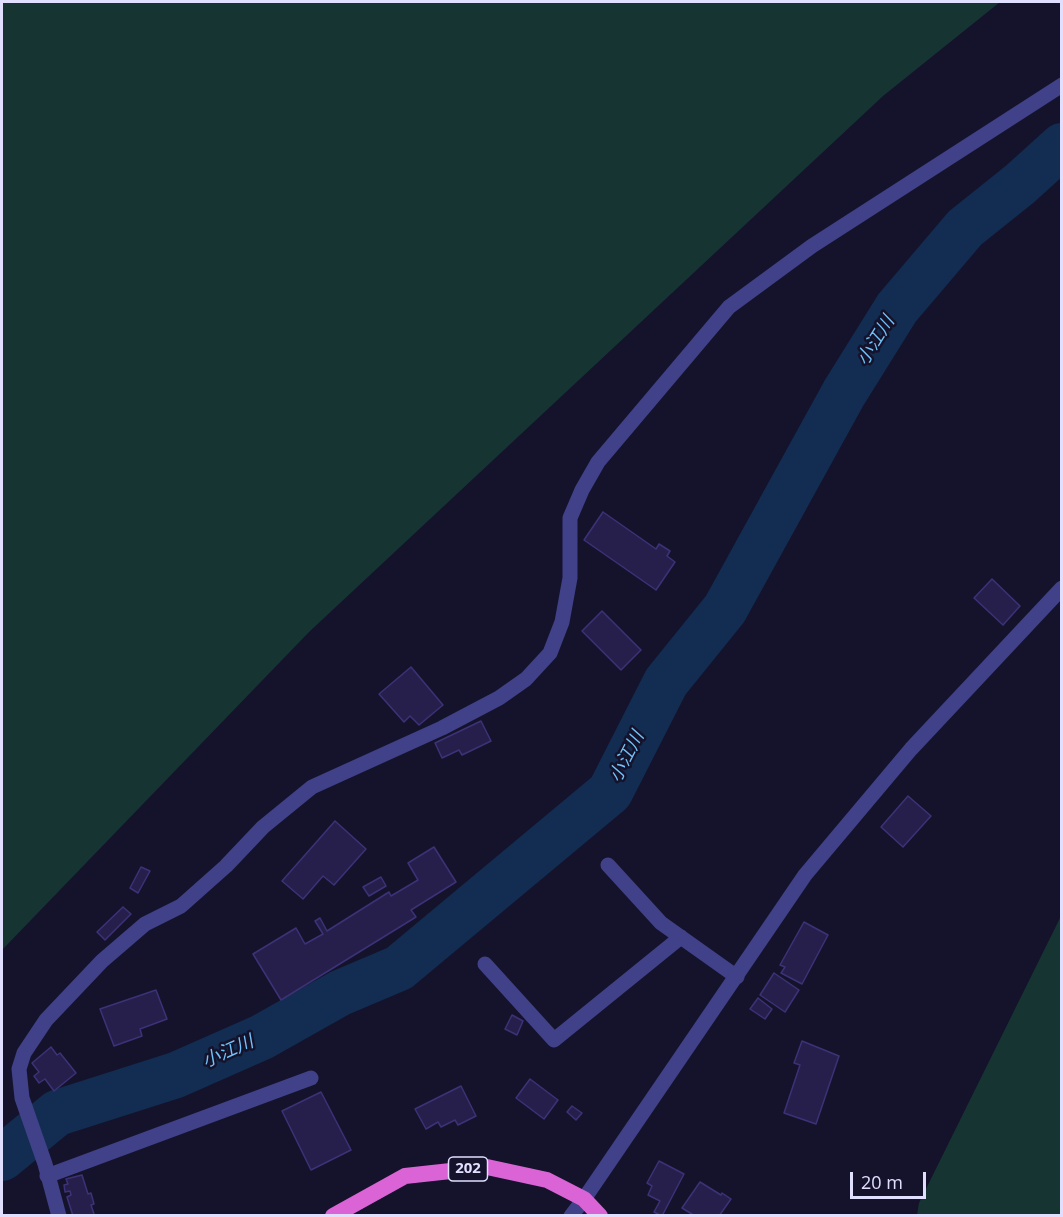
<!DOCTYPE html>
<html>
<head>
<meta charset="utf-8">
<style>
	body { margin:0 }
	#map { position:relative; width:1063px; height:1217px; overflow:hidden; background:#15132c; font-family:"Open Sans",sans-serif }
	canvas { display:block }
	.frame { position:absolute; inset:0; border:3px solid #e0dffe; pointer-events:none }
	.scale { position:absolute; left:850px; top:1172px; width:76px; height:27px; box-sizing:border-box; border:3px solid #e0dffe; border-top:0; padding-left:8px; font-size:18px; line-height:21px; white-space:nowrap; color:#e0dffe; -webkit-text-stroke:4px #15132c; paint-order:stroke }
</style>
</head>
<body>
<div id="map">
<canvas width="1063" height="1217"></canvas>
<div class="frame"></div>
<div class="scale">20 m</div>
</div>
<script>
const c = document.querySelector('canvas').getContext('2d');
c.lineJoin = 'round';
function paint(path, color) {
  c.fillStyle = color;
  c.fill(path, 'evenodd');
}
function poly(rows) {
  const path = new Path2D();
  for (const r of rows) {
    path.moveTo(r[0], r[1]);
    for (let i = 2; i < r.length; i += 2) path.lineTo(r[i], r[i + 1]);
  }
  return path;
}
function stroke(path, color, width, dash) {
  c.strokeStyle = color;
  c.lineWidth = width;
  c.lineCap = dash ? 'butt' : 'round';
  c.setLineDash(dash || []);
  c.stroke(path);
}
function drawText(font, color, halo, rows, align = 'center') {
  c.font = font + ' "Open Sans","Noto Sans JP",sans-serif';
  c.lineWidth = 5;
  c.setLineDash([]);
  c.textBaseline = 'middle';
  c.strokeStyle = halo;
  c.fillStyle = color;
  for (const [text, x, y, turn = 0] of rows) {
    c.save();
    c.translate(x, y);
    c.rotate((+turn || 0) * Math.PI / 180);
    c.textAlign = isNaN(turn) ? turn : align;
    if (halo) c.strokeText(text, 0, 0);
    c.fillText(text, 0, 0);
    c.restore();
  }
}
const green = poly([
	[2,2,1000,2,883,96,309,632,2,950],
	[1061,916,1061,1215,917,1215,919,1203]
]);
const river = poly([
	[2,1158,57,1113,176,1075,262,1037,340,993,399,968,610,792,666,682,725,609,844,393,897,308,965,228,1020,184,1062,146]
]);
const building = poly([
	[603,512,656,549,659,544,670,551,667,556,675,562,656,590,584,540,603,512],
	[992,579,1020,606,1003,625,974,598,992,579],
	[602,611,641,650,621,670,582,631,602,611],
	[411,667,443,705,419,725,410,716,404,722,379,694,411,667],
	[481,721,491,741,462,755,459,750,442,758,435,743,481,721],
	[908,796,931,816,903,847,881,827,908,796],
	[335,821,366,849,334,885,323,876,303,899,282,881,335,821],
	[434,847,456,882,411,910,416,917,281,1000,253,954,296,928,305,944,323,934,315,921,320,918,327,931,389,892,391,896,418,880,408,863,434,847],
	[141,867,150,871,138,893,130,888,141,867],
	[381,877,386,886,369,896,363,887,381,877],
	[123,907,131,914,105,940,97,932,123,907],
	[804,922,828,935,802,984,781,973,785,967,780,965,804,922],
	[774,973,799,990,785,1012,760,995,774,973],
	[156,990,167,1019,140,1029,142,1036,114,1046,100,1009,156,990],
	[758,998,772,1009,765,1019,750,1009,758,998],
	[512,1015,523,1021,517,1035,505,1029,512,1015],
	[802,1041,839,1056,816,1124,784,1113,800,1065,794,1063,802,1041],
	[51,1047,57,1055,60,1053,76,1073,54,1091,45,1079,39,1083,34,1076,39,1072,32,1063,51,1047],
	[530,1079,558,1100,544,1119,516,1098,530,1079],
	[461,1086,476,1116,458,1125,455,1120,441,1127,438,1122,426,1129,415,1109,461,1086],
	[321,1092,351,1150,311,1170,282,1111,321,1092],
	[572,1106,582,1113,576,1120,567,1112,572,1106],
	[659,1161,684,1174,662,1216,654,1212,660,1201,648,1195,652,1186,647,1183,659,1161],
	[82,1175,88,1194,91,1193,94,1204,91,1205,94,1214,91,1216,73,1216,67,1197,71,1195,70,1191,65,1192,64,1185,68,1184,66,1179,82,1175],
	[700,1182,721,1195,722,1193,731,1199,719,1216,695,1216,682,1208,700,1182]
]);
const minor = poly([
	[608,865,661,923,737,977],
	[485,964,554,1040,681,937],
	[47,1176,311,1078],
	[59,1216,45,1164,22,1098,19,1069,24,1053,46,1020,102,961,145,924,181,906,226,866,263,827,312,787,442,728,499,698,526,679,550,653,562,622,570,578,570,518,582,490,598,462,729,307,812,246,1062,85],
	[571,1216,584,1199]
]);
const tertiary = poly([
	[584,1199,805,875,911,749,1062,588]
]);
const trunk = poly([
	[333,1216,405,1176,487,1167,547,1180,584,1199,600,1216]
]);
const shields = [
	[468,1169,39]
];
const shieldNames = [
	["202",468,1169]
];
const waterNames = [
	["小江川",876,341,-58],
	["小江川",627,757,-63],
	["小江川",228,1052,-24]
];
paint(green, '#163532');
stroke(river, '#122d51', 46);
paint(building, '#261f4c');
stroke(building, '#3c3277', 1.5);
stroke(minor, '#404189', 15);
stroke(tertiary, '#404189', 15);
stroke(trunk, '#da64d6', 16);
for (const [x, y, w] of shields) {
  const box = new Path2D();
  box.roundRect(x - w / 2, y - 12, w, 24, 4.5);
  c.fillStyle = '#15132c';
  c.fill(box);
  stroke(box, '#e0dffe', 1.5);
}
drawText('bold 15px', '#e0dffe', null, shieldNames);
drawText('italic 18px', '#71c3fa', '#15132c', waterNames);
</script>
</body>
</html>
